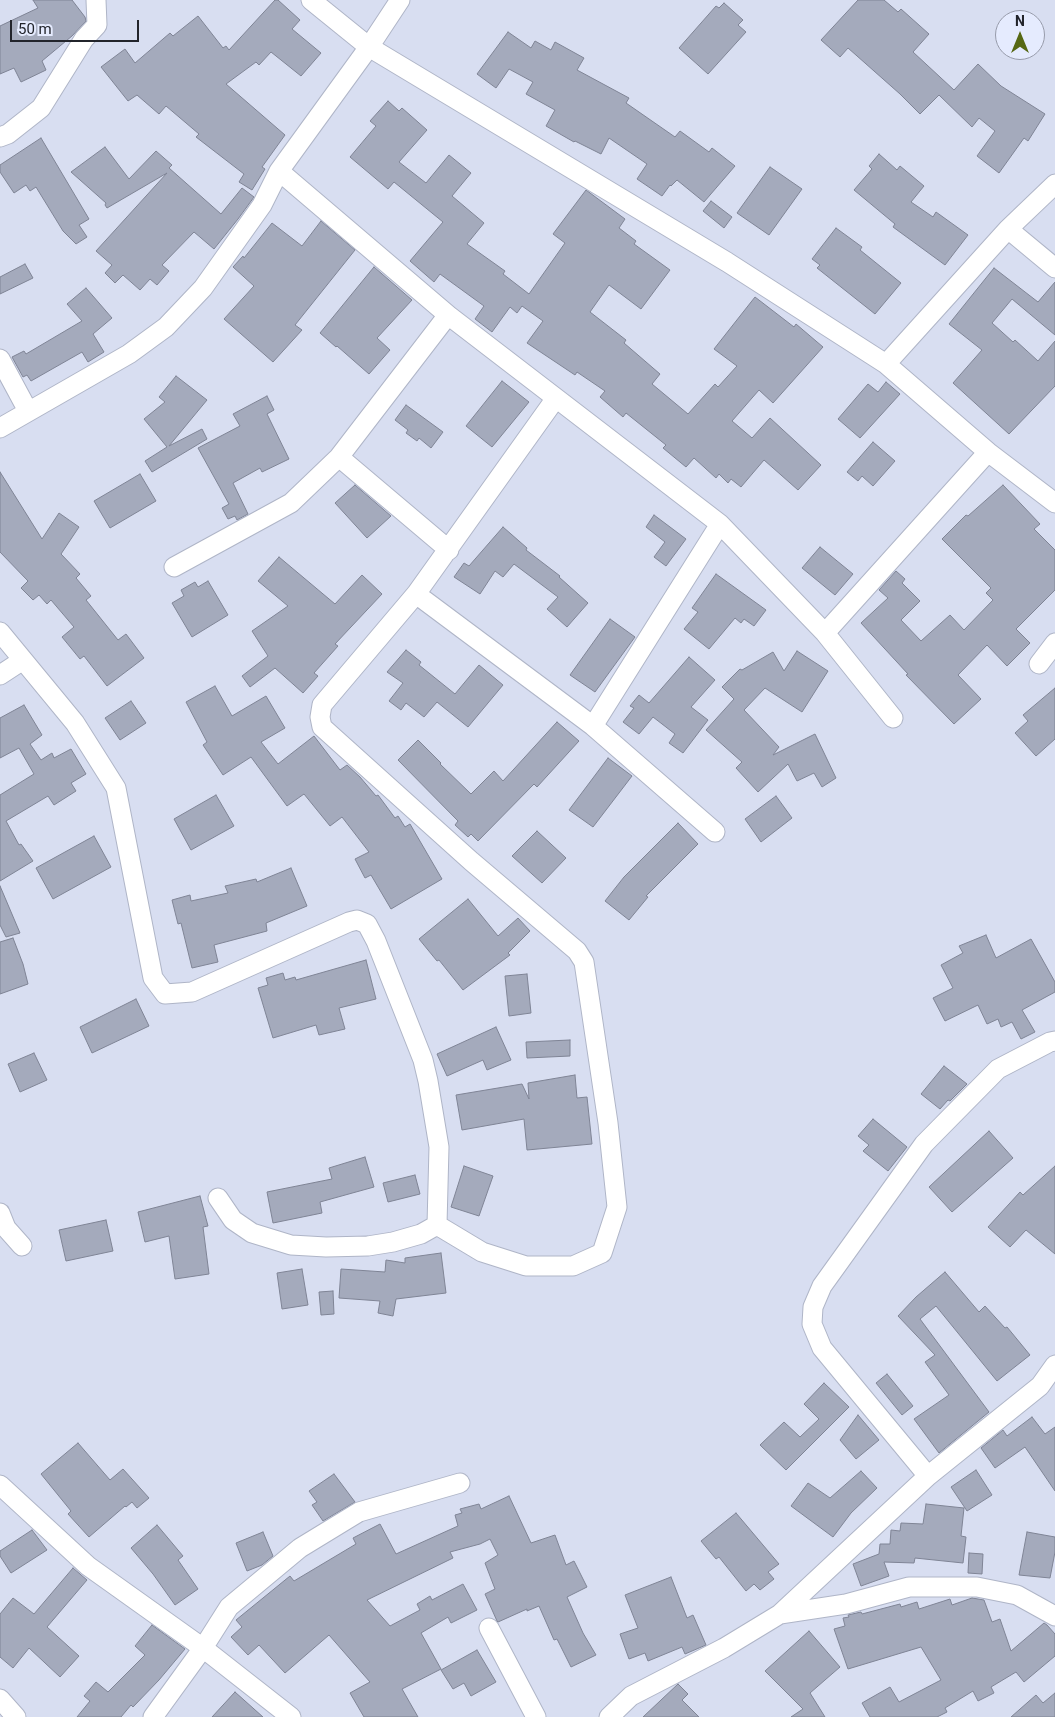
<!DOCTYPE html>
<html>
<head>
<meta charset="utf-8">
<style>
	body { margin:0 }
	#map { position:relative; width:1055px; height:1717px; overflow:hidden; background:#d8def1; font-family:Roboto,sans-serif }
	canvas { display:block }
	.north { position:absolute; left:995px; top:10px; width:50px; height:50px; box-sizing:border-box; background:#e5ebfe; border:1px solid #979baa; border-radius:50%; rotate:0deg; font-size:14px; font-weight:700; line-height:20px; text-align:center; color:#22242b }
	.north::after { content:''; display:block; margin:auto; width:18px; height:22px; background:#566814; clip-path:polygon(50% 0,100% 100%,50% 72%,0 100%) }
	.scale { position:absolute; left:10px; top:20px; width:129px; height:22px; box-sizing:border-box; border:2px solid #22242b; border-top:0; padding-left:6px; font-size:15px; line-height:18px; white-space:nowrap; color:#22242b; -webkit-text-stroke:4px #e5ebfe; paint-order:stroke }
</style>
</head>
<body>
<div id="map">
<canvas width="1055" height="1717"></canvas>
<div class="north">N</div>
<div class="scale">50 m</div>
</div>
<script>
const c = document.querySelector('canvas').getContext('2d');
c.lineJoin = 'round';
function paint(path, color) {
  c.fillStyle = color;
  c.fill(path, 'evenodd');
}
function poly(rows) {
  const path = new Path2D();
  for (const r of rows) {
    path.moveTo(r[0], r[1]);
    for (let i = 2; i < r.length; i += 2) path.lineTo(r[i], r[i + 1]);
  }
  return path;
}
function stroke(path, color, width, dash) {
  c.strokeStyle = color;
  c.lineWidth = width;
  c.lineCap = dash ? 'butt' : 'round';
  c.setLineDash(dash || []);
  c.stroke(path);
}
const building = poly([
	[33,0,72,0,85,17,86,21,72,36,42,61,46,70,21,82,14,68,0,74,0,26,38,8,33,0],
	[275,0,278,0,300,20,292,29,321,53,301,76,271,52,259,65,256,62,226,84,285,135,262,167,265,169,252,190,239,182,244,174,196,137,199,134,166,106,159,114,137,95,128,101,101,67,125,49,135,63,170,33,173,36,198,16,223,48,226,46,229,50,275,0],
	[858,0,884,0,898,12,901,9,929,34,913,52,954,90,978,64,1001,86,1045,114,1028,141,1024,138,999,173,977,156,995,131,979,118,972,127,939,95,920,114,900,94,848,48,840,57,821,40,858,0],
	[724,3,743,20,738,25,746,32,708,74,679,48,716,6,719,8,724,3],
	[508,32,531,48,535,41,551,50,555,42,584,58,577,70,629,98,626,103,675,137,680,131,709,152,712,148,735,166,704,202,677,180,671,186,670,185,662,196,637,179,647,164,609,138,601,154,575,141,574,142,546,126,555,110,526,94,533,82,509,69,496,88,477,74,508,32],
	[388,101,399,111,402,108,427,130,399,162,426,183,449,155,471,173,452,196,484,223,467,244,505,271,503,274,529,294,565,243,553,234,586,190,625,219,619,228,636,241,634,244,670,270,641,309,609,285,590,312,626,340,624,343,660,374,652,384,688,414,715,384,718,387,737,366,714,349,755,297,794,327,796,324,823,347,773,403,759,390,732,421,752,438,770,418,821,465,798,490,764,460,741,487,731,479,728,483,719,474,716,478,694,458,686,467,663,448,666,445,626,413,623,417,600,397,605,391,577,372,575,375,527,343,543,321,522,306,517,313,510,307,492,332,475,319,484,306,440,274,434,282,410,261,443,222,394,182,388,189,350,157,376,126,370,121,388,101],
	[41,138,89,219,79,225,87,237,76,244,63,231,36,187,30,191,26,185,14,193,0,172,0,165,41,138],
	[105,147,129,179,156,151,172,165,169,168,221,214,242,188,254,197,238,219,214,249,194,232,162,265,169,271,157,285,150,279,140,290,123,275,115,283,105,273,112,265,96,251,167,173,107,208,105,205,106,203,71,172,105,147],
	[879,154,897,170,900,166,924,186,911,202,933,217,936,212,968,235,945,265,893,227,895,224,854,190,872,169,869,166,879,154],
	[770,167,802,189,769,235,737,213,770,167],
	[711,201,732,217,724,228,703,211,711,201],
	[321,221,355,250,295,325,302,330,273,362,224,319,254,286,233,267,243,256,244,258,272,223,302,246,321,221],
	[836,228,862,247,860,250,901,283,875,314,817,268,820,265,812,259,836,228],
	[25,264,33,278,0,294,0,277,25,264],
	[374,267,412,300,377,338,390,350,369,374,337,346,336,347,320,333,374,267],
	[994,268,1038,302,1055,282,1055,335,1012,299,992,323,1013,342,1015,340,1038,361,1055,341,1055,386,1009,434,953,383,982,350,949,324,994,268],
	[86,288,112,318,93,334,104,352,88,362,82,352,31,381,27,375,23,377,12,357,24,351,26,354,82,321,67,304,86,288],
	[176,376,207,400,169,446,202,429,207,439,152,472,145,461,167,447,144,419,165,402,159,397,176,376],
	[502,381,529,402,492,447,466,426,502,381],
	[886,382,900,394,860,438,838,419,868,384,878,392,886,382],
	[267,396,274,410,267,414,289,459,262,472,260,468,233,483,248,514,237,520,235,516,228,519,222,508,229,504,198,448,240,426,233,414,267,396],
	[406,405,443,432,431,448,419,438,417,441,406,433,408,430,395,420,406,405],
	[873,442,895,461,873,486,862,476,858,481,847,472,873,442],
	[0,472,42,539,59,513,79,527,61,554,80,574,76,578,91,596,86,600,118,640,126,634,144,658,107,686,84,656,80,659,62,637,74,627,51,600,47,604,39,595,33,600,21,588,28,581,0,552,0,472],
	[140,474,156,501,110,528,94,501,140,474],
	[355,485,391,516,367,538,335,503,355,485],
	[1003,485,1040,524,1034,529,1055,550,1055,590,1016,629,1030,643,1007,666,987,645,958,675,981,699,954,724,906,675,908,674,861,623,888,598,879,590,896,571,905,579,902,583,920,601,901,620,921,641,950,615,964,630,993,600,986,593,991,588,942,539,966,515,968,516,1003,485],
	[654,515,686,539,666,566,654,557,665,542,646,527,654,515],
	[503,527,527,548,526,550,560,576,559,577,588,603,567,627,547,609,558,597,514,564,503,577,495,571,480,594,454,577,464,563,469,566,503,527],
	[820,547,853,574,835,595,802,568,820,547],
	[279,557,335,604,362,575,382,594,335,644,338,646,314,673,318,676,303,693,275,668,250,687,242,676,268,656,252,631,288,606,258,581,279,557],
	[716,574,766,610,754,626,744,619,741,623,735,618,709,649,684,629,698,612,692,608,716,574],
	[208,581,228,615,192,637,172,603,184,596,181,590,195,582,198,587,208,581],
	[610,619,635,637,595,692,570,675,610,619],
	[406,650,421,662,419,665,455,694,479,665,503,685,468,727,437,702,424,717,406,703,401,710,389,701,403,683,387,672,406,650],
	[797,651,828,671,802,712,765,688,744,710,779,747,773,755,815,734,836,778,822,787,814,773,797,781,788,764,758,792,736,768,742,762,706,730,734,699,722,687,740,669,742,670,773,652,784,671,797,651],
	[689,657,715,680,691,707,708,720,683,753,669,743,675,734,653,717,639,734,623,722,634,708,630,706,639,695,649,703,689,657],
	[215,686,232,716,266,696,285,728,261,742,278,764,314,736,340,770,347,765,360,777,376,796,378,795,395,818,398,816,405,827,410,824,442,879,391,909,371,875,365,878,355,859,369,852,342,817,330,826,304,794,287,806,251,757,223,775,203,745,207,742,186,702,215,686],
	[1055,688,1055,739,1036,756,1015,733,1028,721,1023,715,1055,688],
	[131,701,146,723,120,740,105,718,131,701],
	[24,705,42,735,30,744,41,760,52,753,54,758,71,749,86,774,71,783,76,791,54,805,48,796,6,821,19,845,21,844,33,861,0,881,0,795,34,774,19,748,0,758,0,718,24,705],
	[557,722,579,741,537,787,534,784,478,841,471,834,468,837,455,825,458,821,398,760,418,740,441,763,440,764,471,794,494,771,503,781,557,722],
	[608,758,632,776,593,827,569,810,608,758],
	[216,795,234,826,191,850,174,819,216,795],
	[776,796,792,818,761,842,745,819,776,796],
	[678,823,698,844,646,896,648,897,629,920,605,901,624,877,678,823],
	[537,831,566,858,542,883,512,856,537,831],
	[94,836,111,867,53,899,36,868,94,836],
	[291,868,307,906,266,923,267,931,214,945,218,962,192,968,181,923,178,924,172,900,190,895,191,901,228,893,225,886,256,879,257,882,291,868],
	[0,886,20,933,6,937,0,925,0,886],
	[468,899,498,936,518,918,530,931,508,953,510,955,463,990,439,960,437,961,419,939,468,899],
	[986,935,996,958,1031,939,1055,982,1055,992,1022,1010,1035,1032,1021,1039,1012,1022,1001,1027,998,1019,987,1024,978,1005,945,1021,933,998,953,988,941,965,963,953,959,946,986,935],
	[13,938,23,964,28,984,0,994,0,942,13,938],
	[366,960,376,999,339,1008,345,1029,319,1035,316,1025,273,1038,258,988,268,985,266,978,283,973,285,980,295,977,296,980,366,960],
	[527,974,531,1013,509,1016,505,976,527,974],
	[136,999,149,1026,92,1053,80,1027,136,999],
	[496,1027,511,1060,487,1070,483,1060,447,1076,437,1054,496,1027],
	[570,1040,570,1056,527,1058,526,1042,570,1040],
	[34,1053,47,1080,20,1092,8,1064,34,1053],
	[944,1066,967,1084,950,1101,948,1100,940,1109,921,1094,944,1066],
	[575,1075,577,1098,587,1097,592,1144,527,1150,524,1119,462,1130,456,1095,522,1084,529,1099,528,1083,575,1075],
	[873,1119,907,1147,888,1171,863,1151,869,1145,858,1136,873,1119],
	[989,1131,1013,1158,952,1212,929,1187,989,1131],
	[365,1157,374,1187,320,1202,322,1213,273,1223,267,1192,332,1179,329,1168,365,1157],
	[464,1166,493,1176,479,1216,451,1207,464,1166],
	[1055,1166,1055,1254,1026,1230,1010,1247,988,1227,1020,1192,1023,1195,1055,1166],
	[415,1175,420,1194,388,1202,383,1183,415,1175],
	[200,1196,208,1226,203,1227,209,1274,175,1279,169,1236,145,1242,138,1212,200,1196],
	[106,1220,113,1251,66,1261,59,1230,106,1220],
	[441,1253,446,1293,396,1299,393,1316,378,1313,380,1301,339,1298,341,1269,385,1272,386,1260,405,1263,405,1258,441,1253],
	[302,1269,308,1305,282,1309,277,1273,302,1269],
	[945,1272,979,1312,985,1306,1005,1328,1007,1327,1030,1355,997,1381,936,1306,920,1319,989,1412,939,1453,914,1419,949,1395,925,1362,935,1355,898,1316,916,1297,945,1272],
	[333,1291,334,1314,321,1315,319,1292,333,1291],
	[887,1374,913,1406,902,1415,876,1383,887,1374],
	[824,1383,849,1407,786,1470,760,1445,784,1422,800,1437,819,1419,804,1404,824,1383],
	[858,1415,879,1440,856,1459,840,1440,858,1415],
	[1032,1417,1045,1434,1055,1427,1055,1491,1025,1447,995,1468,981,1448,1003,1430,1007,1436,1032,1417],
	[78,1443,110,1480,123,1469,149,1498,137,1508,132,1502,126,1507,125,1506,89,1537,68,1514,71,1511,41,1474,78,1443],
	[976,1470,992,1495,967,1511,951,1487,976,1470],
	[861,1471,877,1488,851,1513,833,1537,791,1506,808,1483,830,1498,861,1471],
	[334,1474,355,1502,323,1521,312,1505,317,1502,309,1491,334,1474],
	[509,1496,531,1543,555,1535,566,1565,574,1561,587,1587,567,1597,583,1633,596,1655,571,1667,557,1639,554,1640,539,1606,527,1611,527,1609,498,1622,497,1621,485,1594,495,1589,485,1563,498,1555,490,1539,480,1544,450,1552,453,1558,367,1600,390,1626,420,1610,417,1604,430,1596,432,1600,463,1584,477,1610,451,1623,448,1617,421,1633,441,1669,402,1689,418,1717,364,1717,350,1693,370,1682,329,1635,285,1673,259,1645,248,1655,231,1637,242,1627,236,1620,290,1576,294,1581,356,1544,353,1538,380,1524,396,1554,458,1526,455,1515,462,1513,460,1509,479,1504,481,1509,509,1496],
	[926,1504,964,1508,961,1536,966,1537,963,1563,915,1558,914,1563,884,1562,889,1576,861,1586,853,1564,879,1554,880,1544,890,1544,891,1530,900,1531,901,1523,923,1524,926,1504],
	[736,1513,779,1564,768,1572,774,1579,760,1590,754,1584,746,1591,719,1557,716,1559,701,1541,736,1513],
	[157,1525,183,1556,178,1560,198,1589,175,1605,153,1574,131,1548,157,1525],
	[32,1530,47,1550,11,1573,0,1556,0,1551,32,1530],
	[263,1532,273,1556,262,1565,247,1571,236,1543,263,1532],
	[1027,1532,1055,1537,1055,1552,1050,1578,1019,1575,1027,1532],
	[969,1553,983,1554,982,1574,968,1573,969,1553],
	[73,1568,87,1580,47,1627,79,1656,60,1677,29,1648,13,1668,0,1657,0,1614,13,1598,34,1614,73,1568],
	[671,1577,687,1618,693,1615,706,1645,685,1654,682,1647,648,1661,645,1653,629,1659,620,1634,638,1628,625,1595,671,1577],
	[972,1598,984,1600,992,1622,1000,1619,1011,1651,1044,1623,1047,1625,1055,1634,1055,1656,1024,1682,1016,1672,991,1687,994,1693,978,1701,973,1691,945,1708,947,1712,937,1717,870,1717,862,1703,890,1687,899,1702,941,1680,921,1647,848,1669,834,1629,845,1626,843,1618,849,1617,848,1615,861,1612,862,1614,900,1604,901,1607,917,1602,919,1609,950,1599,952,1605,972,1598],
	[152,1625,185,1649,159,1680,133,1707,131,1705,121,1717,77,1717,90,1701,84,1696,96,1682,108,1692,145,1655,135,1646,152,1625],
	[809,1631,840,1667,810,1693,825,1717,791,1717,803,1709,765,1671,809,1631],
	[477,1650,496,1682,471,1696,464,1683,453,1689,441,1670,477,1650],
	[678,1684,688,1694,682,1700,699,1717,643,1717,678,1684],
	[235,1692,263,1717,212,1717,235,1692],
	[1055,1693,1055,1717,1011,1717,1036,1695,1043,1703,1055,1693]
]);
const street = poly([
	[311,0,369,47,727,262,886,364,988,452,1055,503],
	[0,137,8,134,41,108,84,39,97,25,96,0],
	[279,171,448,315,720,524,825,633,893,718],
	[1008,229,1055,268],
	[0,359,28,411],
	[886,364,1008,229,1055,184],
	[0,428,129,354,166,327,203,288,262,205,279,171,369,47,400,0],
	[339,457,449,550],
	[174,567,291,503,339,457,448,315],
	[416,594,593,726,715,832],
	[0,632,75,723,116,788,153,978,165,994,192,992,349,922,357,920,367,924,376,941,423,1060,428,1081,439,1147,437,1225],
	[825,633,988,452],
	[1039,664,1055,643],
	[0,675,23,660],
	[593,726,720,524],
	[218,1198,233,1220,252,1233,291,1245,326,1247,368,1246,393,1242,421,1234,437,1225],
	[0,1213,6,1228,22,1246],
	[437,1225,482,1252,526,1266,573,1266,602,1253,617,1207,608,1123,584,962,577,951,471,861,322,727,320,717,322,705,416,594,556,398],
	[928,1476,822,1348,812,1324,813,1307,822,1286,924,1144,998,1069,1050,1042,1055,1041],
	[0,1485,88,1566,203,1648,291,1717],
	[780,1614,846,1604,909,1587,977,1587,1017,1595,1055,1616],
	[489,1628,536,1717],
	[0,1699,16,1717],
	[153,1717,203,1648,229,1607,300,1548,359,1512,460,1483],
	[609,1717,631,1696,724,1648,780,1614,928,1476,1040,1386,1055,1365]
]);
paint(building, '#a4aabc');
stroke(building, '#7f8495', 1);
stroke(street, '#afb5c7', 21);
stroke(street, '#fff', 19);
</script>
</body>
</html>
